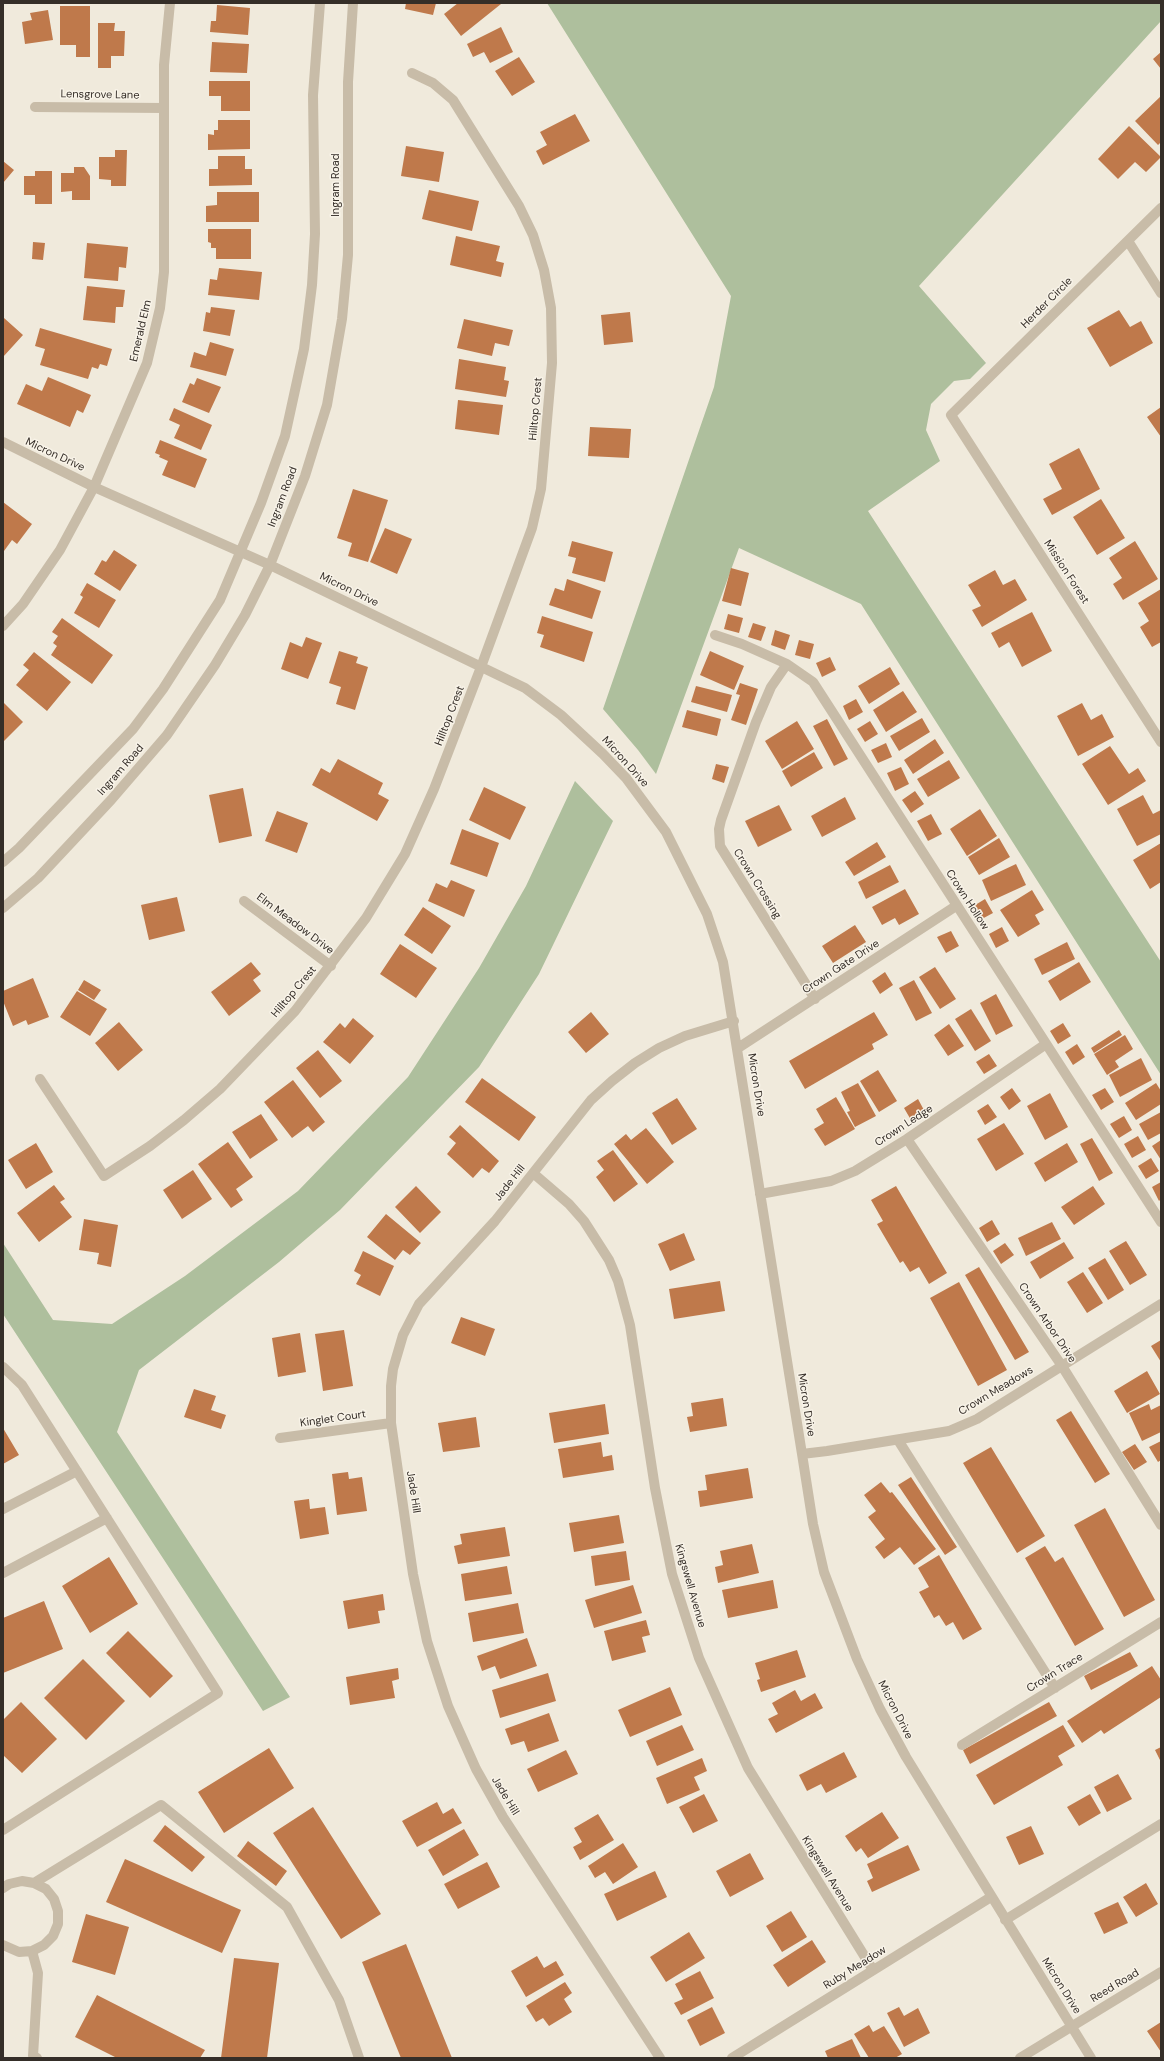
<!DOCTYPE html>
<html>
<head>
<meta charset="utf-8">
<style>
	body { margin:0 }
	#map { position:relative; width:1164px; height:2061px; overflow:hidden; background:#f0eadc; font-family:"DM Sans",sans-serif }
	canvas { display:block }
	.frame { position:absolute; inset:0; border:4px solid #352e28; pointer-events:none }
</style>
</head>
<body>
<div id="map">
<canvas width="1164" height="2061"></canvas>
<div class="frame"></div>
</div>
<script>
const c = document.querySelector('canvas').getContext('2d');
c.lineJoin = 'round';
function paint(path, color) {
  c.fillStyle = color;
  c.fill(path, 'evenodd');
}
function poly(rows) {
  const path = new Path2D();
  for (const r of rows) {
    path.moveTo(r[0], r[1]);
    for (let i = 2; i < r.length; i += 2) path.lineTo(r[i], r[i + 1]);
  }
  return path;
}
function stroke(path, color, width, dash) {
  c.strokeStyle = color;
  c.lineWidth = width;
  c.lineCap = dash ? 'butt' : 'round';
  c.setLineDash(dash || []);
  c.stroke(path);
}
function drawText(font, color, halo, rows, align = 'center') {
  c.font = font + ' "DM Sans",sans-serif';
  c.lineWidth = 3;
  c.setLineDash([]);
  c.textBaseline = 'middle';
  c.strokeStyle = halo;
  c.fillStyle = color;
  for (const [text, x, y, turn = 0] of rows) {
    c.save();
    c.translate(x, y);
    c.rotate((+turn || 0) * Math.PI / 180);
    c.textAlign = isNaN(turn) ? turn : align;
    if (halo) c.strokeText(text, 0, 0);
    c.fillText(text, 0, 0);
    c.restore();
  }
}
const green = poly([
	[547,3,1161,3,1161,21,919,286,986,363,970,379,954,381,931,404,926,430,940,461,868,511,1161,962,1161,1075,861,604,739,548,656,774,638,750,603,709,714,387,731,296],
	[575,781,613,821,539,974,479,1067,340,1210,279,1262,139,1370,117,1432,290,1697,263,1711,3,1314,3,1243,53,1320,112,1324,185,1276,298,1191,408,1077,479,968,526,886]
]);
const building = poly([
	[406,3,436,3,433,15,405,9],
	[458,3,500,3,501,4,461,36,444,14],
	[217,5,250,8,248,35,210,32,211,21,216,21],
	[60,6,90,6,90,57,76,57,76,45,60,45],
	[48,10,53,40,25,44,22,22,32,20,30,13],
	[98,23,115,23,114,31,125,31,124,56,111,56,111,68,98,68],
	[501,27,513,52,490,63,484,52,473,57,467,44],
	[212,42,249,44,247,73,210,72],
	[1161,52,1161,69,1153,59],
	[519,57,535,82,512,96,495,71],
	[209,81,250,81,250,111,221,111,221,96,209,96],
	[1161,96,1161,142,1158,145,1135,121],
	[575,114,590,141,543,165,536,151,547,145,540,132],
	[218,120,250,120,250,149,208,150,208,134,214,135,214,130,218,130],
	[1129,126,1161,157,1146,172,1135,162,1118,179,1098,159],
	[406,146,444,152,439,182,401,176],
	[115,150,127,150,126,186,111,186,111,180,99,179,99,157,115,157],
	[218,156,245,156,245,169,252,169,252,185,209,186,209,169,218,169],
	[3,161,14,170,3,183],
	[74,167,84,167,90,176,90,200,72,200,72,191,61,192,61,173,74,173],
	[35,171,52,171,52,204,35,204,35,195,24,195,24,176,35,176],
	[429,190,479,201,472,231,422,219],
	[217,192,259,192,259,222,206,222,206,206,217,205],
	[208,229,251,229,251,259,216,259,216,248,211,248,211,243,208,242],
	[456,236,500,246,496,261,504,263,501,277,450,265],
	[33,242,45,243,43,260,32,259],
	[87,243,128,247,126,268,119,267,118,281,84,278],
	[219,268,262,272,259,300,208,295,210,279,217,280],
	[87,286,125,290,123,307,116,307,115,323,83,320],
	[211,307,235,310,230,336,203,331,206,312,210,313],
	[1119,310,1130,327,1141,321,1153,343,1110,367,1087,328],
	[630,312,633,342,604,345,601,315],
	[4,318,23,335,3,357,3,319],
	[464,319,513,330,509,346,495,343,492,356,457,348],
	[40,328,112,349,107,366,100,364,98,369,92,367,88,379,40,365,45,349,35,346],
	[210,342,234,349,226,376,190,367,194,352,206,356],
	[459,359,506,367,504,380,509,381,506,397,455,389],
	[48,377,91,395,83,413,77,410,70,427,17,404,26,384,42,391],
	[197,378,221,387,209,413,182,402,190,383,194,385],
	[458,400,503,405,499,435,455,429],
	[1161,407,1161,437,1147,417],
	[174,408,212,425,201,450,174,438,180,425,169,420],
	[590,427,631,429,629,458,588,456],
	[160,440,207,459,195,488,162,475,168,461,159,457,160,455,155,453],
	[1079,448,1100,489,1052,515,1043,499,1062,489,1049,464],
	[353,489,388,500,368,562,348,556,352,543,337,538],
	[1101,499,1125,538,1097,555,1073,517],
	[3,502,32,524,17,544,12,540,4,551],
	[385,528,412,539,397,574,370,562],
	[572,541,613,552,605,582,572,573,576,558,568,556],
	[1135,541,1158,579,1123,600,1113,584,1122,578,1109,558],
	[114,550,137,565,120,591,94,574,102,560,106,562],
	[731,568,749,573,741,606,722,601],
	[995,570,1003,585,1015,579,1027,600,982,627,972,610,981,606,968,585],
	[567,579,601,591,592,619,549,605,555,588,564,591],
	[87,583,116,600,99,628,74,613,83,597,80,595],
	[1161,589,1161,642,1152,647,1140,627,1149,621,1138,603],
	[1032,612,1052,651,1022,667,1009,642,999,648,991,633],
	[728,614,743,618,739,633,724,629],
	[542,616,593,632,584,662,540,647,544,635,537,633],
	[62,618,113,655,92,684,51,655,57,646,53,643,58,636,52,632],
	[753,623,766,627,761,641,748,637],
	[775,630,790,635,785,650,771,645],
	[306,637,322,643,308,679,281,669,290,642,302,647],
	[799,640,814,644,810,659,795,655],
	[339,651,358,657,356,663,368,667,355,710,336,704,341,687,329,683],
	[710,651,744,666,734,690,700,675],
	[34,652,71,682,47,711,16,685,29,670,23,665],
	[830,657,836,670,822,677,816,663],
	[890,667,900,684,869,704,858,686],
	[740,683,758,689,746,725,731,720,740,695,736,694],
	[696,686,732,695,727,712,691,702],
	[903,691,917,712,886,732,873,710],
	[856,699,863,712,849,720,843,706],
	[3,702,23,722,3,742],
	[1082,703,1091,720,1102,714,1114,737,1078,756,1057,716],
	[687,710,721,719,717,736,682,727],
	[922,718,930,732,899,751,890,736],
	[827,719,848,759,834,766,813,726],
	[797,721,814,749,782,769,765,741],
	[870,721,878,734,865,742,857,729],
	[935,739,944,753,913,774,904,760],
	[886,743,892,757,878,763,871,750],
	[1110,746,1129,774,1138,768,1146,781,1108,805,1082,764],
	[814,752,823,768,791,787,782,771],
	[338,759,383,783,378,794,389,800,377,821,312,785,321,768,330,773],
	[949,760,960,778,928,797,917,779],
	[716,764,729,767,724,783,712,779],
	[901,767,909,784,895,791,887,773],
	[484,787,526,807,510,840,469,820],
	[243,788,252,836,219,843,209,795],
	[915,791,924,804,911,813,902,800],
	[1143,795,1153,814,1161,810,1161,834,1137,846,1117,809],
	[845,797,856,819,822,837,811,816],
	[779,805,792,830,758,847,745,821],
	[980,809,997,836,967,856,950,829],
	[277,811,308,823,297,853,265,841],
	[931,814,942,834,928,841,917,821],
	[462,829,499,843,487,877,450,864],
	[999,838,1010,857,979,875,968,857],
	[877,842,886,857,854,876,845,862],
	[1161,843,1161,882,1150,889,1133,860],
	[1016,864,1026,885,991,901,982,880],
	[890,865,899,882,866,899,858,882],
	[451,880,475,890,464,917,428,901,436,883,447,888],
	[905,889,919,914,899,925,895,918,882,925,872,907],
	[1032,890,1044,910,1035,915,1040,924,1018,937,1000,910],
	[177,897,185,931,149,940,141,905],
	[985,899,993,913,980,920,972,907],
	[423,907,451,926,432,954,404,935],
	[855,925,866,942,833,963,822,946],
	[1002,927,1009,941,996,948,989,934],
	[951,931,959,946,946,953,937,937],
	[1067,942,1075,959,1042,975,1034,959],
	[400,944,437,968,416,998,380,974],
	[251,962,261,974,253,980,261,991,229,1016,211,992],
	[1079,962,1091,982,1060,1001,1048,981],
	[935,967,956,999,940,1009,919,977],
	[885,972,893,985,880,994,872,981],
	[33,978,49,1017,28,1025,26,1020,13,1026,3,1001,3,991],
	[84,980,101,990,94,1000,78,990],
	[914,980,932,1013,916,1021,899,988],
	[77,991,107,1009,90,1036,60,1017],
	[996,994,1013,1026,996,1035,980,1003],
	[971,1009,991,1041,975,1051,955,1019],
	[591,1012,609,1034,586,1053,568,1032],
	[874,1012,888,1035,872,1044,874,1049,805,1089,789,1061],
	[353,1018,374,1036,350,1064,323,1042,340,1023,345,1028],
	[119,1022,143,1050,118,1071,95,1043],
	[1063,1023,1071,1036,1058,1044,1050,1031],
	[949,1024,964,1046,948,1056,934,1035],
	[1119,1030,1122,1035,1094,1053,1091,1048],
	[1125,1035,1133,1049,1115,1061,1119,1067,1107,1075,1094,1054],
	[1077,1044,1085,1057,1073,1065,1065,1052],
	[318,1050,342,1081,320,1098,296,1068],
	[989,1054,997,1066,984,1074,976,1062],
	[1141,1058,1152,1080,1120,1097,1109,1075],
	[878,1070,897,1101,879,1112,860,1081],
	[482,1078,536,1117,519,1141,465,1102],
	[293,1080,325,1122,313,1132,308,1126,292,1138,264,1102],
	[858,1083,876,1116,855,1127,847,1112,850,1111,841,1092],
	[1156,1083,1161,1091,1161,1104,1136,1120,1125,1103],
	[1012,1088,1021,1101,1009,1110,1000,1097],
	[1105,1088,1114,1102,1101,1110,1092,1095],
	[1050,1093,1068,1127,1045,1140,1027,1106],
	[836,1097,855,1129,825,1146,814,1129,824,1123,816,1109],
	[677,1098,697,1129,672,1145,652,1113],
	[918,1099,925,1112,911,1120,904,1108],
	[988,1104,997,1117,985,1125,977,1111],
	[1161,1112,1161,1133,1148,1140,1139,1124],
	[261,1114,278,1140,250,1159,232,1132],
	[1124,1116,1132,1130,1119,1138,1110,1124],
	[1004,1123,1024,1154,996,1171,977,1139],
	[460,1125,499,1161,489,1173,482,1168,473,1178,447,1154,456,1143,449,1137],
	[646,1128,674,1162,647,1184,614,1144,626,1134,631,1140],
	[1138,1136,1146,1150,1132,1158,1124,1144],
	[1092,1138,1113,1173,1099,1181,1080,1144],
	[1161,1140,1161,1160,1152,1146],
	[228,1142,253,1177,236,1189,243,1200,231,1208,198,1164],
	[36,1143,53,1172,26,1189,8,1160],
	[1067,1143,1078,1162,1045,1182,1034,1163],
	[613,1150,638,1184,614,1202,596,1177,604,1170,597,1161],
	[1151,1158,1159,1171,1146,1179,1138,1166],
	[193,1170,212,1199,182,1219,163,1190],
	[1161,1182,1161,1199,1159,1201,1152,1187],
	[54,1185,65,1199,60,1202,72,1217,39,1242,17,1213],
	[416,1186,441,1212,420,1233,395,1207],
	[896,1186,947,1273,929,1284,919,1267,910,1272,903,1261,900,1263,877,1224,883,1221,871,1200],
	[1093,1186,1105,1204,1074,1225,1061,1207],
	[386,1214,421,1243,410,1255,403,1250,395,1260,367,1237],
	[84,1219,118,1225,111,1267,97,1264,99,1253,79,1250],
	[992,1220,1000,1234,987,1242,979,1228],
	[1052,1222,1061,1239,1026,1256,1018,1238],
	[684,1233,695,1260,670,1271,658,1244],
	[1126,1241,1147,1275,1130,1285,1109,1251],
	[1064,1242,1074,1258,1040,1279,1030,1262],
	[1005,1243,1014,1255,1001,1264,993,1251],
	[363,1251,394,1266,380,1296,356,1284,361,1275,354,1271],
	[1105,1258,1124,1290,1108,1300,1088,1268],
	[979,1267,1029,1352,1015,1360,965,1275],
	[1083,1272,1103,1303,1087,1313,1067,1282],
	[720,1281,725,1311,674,1319,669,1289],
	[959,1282,1007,1370,978,1386,930,1298],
	[461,1317,495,1329,485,1356,451,1343],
	[344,1330,353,1386,323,1391,315,1334],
	[300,1333,306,1372,278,1377,272,1338],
	[1161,1340,1161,1362,1151,1346],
	[1147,1371,1160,1394,1127,1413,1114,1391],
	[194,1389,216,1396,211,1410,226,1415,221,1429,184,1417],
	[723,1398,727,1426,690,1432,687,1417,693,1416,691,1403],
	[605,1404,609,1434,554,1443,549,1413],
	[1149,1404,1151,1410,1161,1405,1161,1432,1142,1441,1129,1413],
	[1071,1411,1110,1474,1095,1483,1056,1420],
	[476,1417,480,1447,443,1452,438,1423],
	[3,1428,19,1455,3,1464],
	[1161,1441,1161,1460,1158,1462,1149,1447],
	[601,1442,603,1457,612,1455,614,1470,563,1478,558,1449],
	[1135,1444,1147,1462,1134,1470,1122,1452],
	[991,1447,1045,1536,1017,1553,963,1463],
	[748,1468,753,1498,700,1507,698,1491,707,1490,705,1475],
	[348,1472,349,1479,362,1477,367,1511,337,1515,332,1474],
	[911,1477,957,1547,945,1555,898,1485],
	[881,1482,890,1493,892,1492,936,1549,914,1565,900,1547,884,1559,875,1547,885,1539,868,1517,876,1511,864,1495],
	[309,1499,310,1509,325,1507,329,1534,300,1539,294,1501],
	[1105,1508,1155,1600,1124,1617,1074,1525],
	[619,1515,624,1543,574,1552,569,1523],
	[505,1527,510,1556,458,1564,454,1546,462,1544,460,1534],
	[752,1544,759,1573,718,1583,715,1567,723,1565,720,1551],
	[1045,1546,1055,1562,1063,1557,1104,1629,1075,1646,1025,1558],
	[626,1551,630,1580,595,1586,591,1556],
	[939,1555,982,1629,963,1640,953,1622,946,1626,939,1615,934,1618,919,1592,929,1587,918,1568],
	[109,1557,138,1604,90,1633,62,1586],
	[507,1566,512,1594,465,1601,461,1574],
	[773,1580,778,1608,728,1618,722,1590],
	[633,1585,642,1613,594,1628,585,1600],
	[383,1594,385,1610,378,1611,380,1623,348,1629,343,1601],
	[44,1601,63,1649,3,1673,3,1618],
	[518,1603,524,1633,473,1642,468,1613],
	[646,1620,650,1635,642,1637,646,1652,612,1661,604,1631],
	[128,1631,173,1676,150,1698,106,1653],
	[527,1638,537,1666,500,1679,495,1666,482,1671,477,1656],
	[797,1650,806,1677,761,1692,757,1680,760,1679,755,1663],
	[1130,1652,1138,1666,1091,1690,1084,1676],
	[83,1659,125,1701,86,1740,44,1698],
	[1152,1666,1161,1680,1161,1697,1104,1734,1101,1730,1082,1743,1067,1721],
	[398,1668,399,1679,392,1681,395,1698,350,1705,346,1677],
	[548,1673,556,1701,500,1718,492,1690],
	[670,1687,682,1715,630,1737,618,1710],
	[795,1690,801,1701,815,1693,823,1708,776,1733,768,1719,778,1714,772,1703],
	[21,1702,57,1739,22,1773,3,1755,3,1720],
	[1049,1702,1057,1716,970,1764,963,1750],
	[549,1713,559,1741,528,1752,524,1741,511,1745,505,1729],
	[682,1725,694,1750,657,1766,646,1741],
	[1063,1725,1075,1746,1058,1756,1063,1765,994,1805,976,1775],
	[1161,1747,1161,1762,1155,1750],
	[269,1748,294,1788,224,1833,198,1792],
	[566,1750,578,1774,538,1792,527,1769],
	[844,1752,857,1777,826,1793,821,1784,807,1791,799,1775],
	[702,1758,707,1771,694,1777,700,1790,667,1804,656,1778],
	[1118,1774,1132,1799,1107,1812,1094,1787],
	[704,1794,718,1821,693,1833,679,1807],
	[1090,1794,1101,1813,1079,1826,1067,1807],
	[437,1802,443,1814,453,1808,462,1823,417,1847,402,1821],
	[313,1807,381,1914,341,1939,273,1833],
	[882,1812,899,1838,868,1858,861,1848,856,1852,845,1836],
	[598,1814,614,1840,580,1860,573,1847,582,1842,574,1828],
	[165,1825,205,1857,192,1872,153,1841],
	[1031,1826,1044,1854,1019,1865,1006,1837],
	[464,1829,479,1855,443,1876,428,1850],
	[248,1841,287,1871,276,1886,237,1856],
	[623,1843,638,1867,613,1884,605,1872,595,1878,588,1866],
	[908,1845,920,1870,872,1892,867,1881,873,1878,867,1864],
	[750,1853,764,1879,730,1897,716,1871],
	[125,1859,241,1910,222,1953,106,1902],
	[487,1862,500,1887,458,1909,444,1884],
	[655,1871,667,1897,617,1921,604,1894],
	[1146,1883,1158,1904,1136,1917,1123,1897],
	[1118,1902,1128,1923,1104,1934,1094,1913],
	[791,1911,807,1937,782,1952,766,1926],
	[86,1914,129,1927,115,1975,72,1962],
	[689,1932,705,1958,666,1982,650,1957],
	[812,1940,826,1962,788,1987,773,1965],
	[406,1944,452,2058,401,2058,362,1962],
	[537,1956,544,1968,556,1961,564,1975,526,1997,511,1971],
	[234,1958,279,1963,267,2058,221,2058],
	[700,1971,714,1998,681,2015,674,2003,683,1999,675,1984],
	[565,1982,572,1993,564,1999,572,2012,549,2026,543,2018,536,2022,526,2006],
	[97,1995,205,2050,200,2058,117,2058,75,2037],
	[712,2007,725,2033,700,2046,687,2020],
	[899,2007,904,2016,918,2008,930,2033,904,2047,887,2013],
	[1161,2022,1161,2052,1147,2031],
	[869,2025,873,2032,884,2026,902,2054,895,2058,869,2058,854,2034],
	[852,2039,861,2058,828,2058,825,2051]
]);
const minor = poly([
	[35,107,164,108],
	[1161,208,951,415,1161,742],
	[1128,241,1161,293],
	[3,442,94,487,270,565,525,688,561,715,603,754,626,778,666,832,707,914,723,962,802,1454,813,1524,824,1572,857,1659,880,1709,906,1757,1091,2058],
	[3,626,23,604,60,550,94,487,147,363,160,308,164,272,164,65,170,3],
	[715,635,742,644,787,664,813,682,1161,1222],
	[787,664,771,687,756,722,721,820,719,829,720,846,815,999],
	[3,862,19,848,133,729,163,689,220,600,261,503,285,436,304,349,312,285,315,234,313,95,320,3],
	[244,901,331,966],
	[3,908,38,878,111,800,167,735,215,665,245,615,270,565,305,476,327,405,342,319,348,255,348,82,353,3],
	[738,1048,956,906],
	[40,1079,104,1176,150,1146,184,1120,220,1089,295,1011,366,918,405,854,434,789,481,667,532,528,541,489,552,363,551,308,544,270,533,235,519,206,453,100,433,83,412,73],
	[907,1139,1062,1366,1161,1525],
	[533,1173,569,1204,584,1221,609,1260,618,1281,630,1325,655,1488,672,1574,699,1658,748,1768,873,1970],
	[760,1194,831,1181,855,1171,907,1139,1046,1044],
	[3,1367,22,1385,218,1693,3,1830],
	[280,1438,391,1423],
	[898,1440,1055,1688],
	[802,1454,827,1451,949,1431,977,1419,1161,1304],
	[3,1509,77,1471],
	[3,1573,107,1518],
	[962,1745,1161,1622],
	[34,1883,161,1805,287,1907,339,2000,359,2058],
	[3,1888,9,1884,22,1881,34,1883,46,1889,54,1899,58,1911,58,1924,53,1936,44,1945,32,1951,19,1952,3,1945],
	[1005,1920,1161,1824],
	[32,1951,38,1973,33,2056,37,2058],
	[660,2058,503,1817,476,1769,448,1706,427,1641,413,1574,391,1423,391,1386,393,1369,403,1335,419,1304,495,1221,591,1100,612,1081,635,1063,659,1048,685,1036,734,1021],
	[732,2058,991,1897],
	[1020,2058,1161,1972]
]);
const streetNames = [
	["Lensgrove Lane",100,95,1],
	["Ingram Road",336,185,-90],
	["Herder Circle",1047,303,-45],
	["Emerald Elm",141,331,-77],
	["Hilltop Crest",536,409,-85],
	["Micron Drive",55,455,25],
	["Ingram Road",283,497,-69],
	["Mission Forest",1066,572,57],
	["Micron Drive",349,590,26],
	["Hilltop Crest",450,716,-69],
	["Micron Drive",625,762,48],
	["Ingram Road",121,770,-49],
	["Crown Crossing",757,884,58],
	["Crown Hollow",967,900,57],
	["Elm Meadow Drive",295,924,37],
	["Crown Gate Drive",841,967,-33],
	["Hilltop Crest",294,992,-50],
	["Micron Drive",756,1085,81],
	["Crown Ledge",904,1126,-33],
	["Jade Hill",510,1183,-52],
	["Crown Arbor Drive",1047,1323,56],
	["Crown Meadows",996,1391,-31],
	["Micron Drive",806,1405,81],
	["Kinglet Court",333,1419,-8],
	["Jade Hill",413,1492,81],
	["Kingswell Avenue",690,1586,74],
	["Crown Trace",1055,1673,-32],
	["Micron Drive",895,1710,63],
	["Jade Hill",505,1796,59],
	["Kingswell Avenue",827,1874,58],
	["Ruby Meadow",855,1968,-32],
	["Micron Drive",1061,1986,58],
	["Reed Road",1115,1986,-31]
];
paint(green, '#aebf9d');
paint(building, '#bf794b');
stroke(minor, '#c8bca8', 10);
drawText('11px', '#352e28', '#f8f3e8', streetNames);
</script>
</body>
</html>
